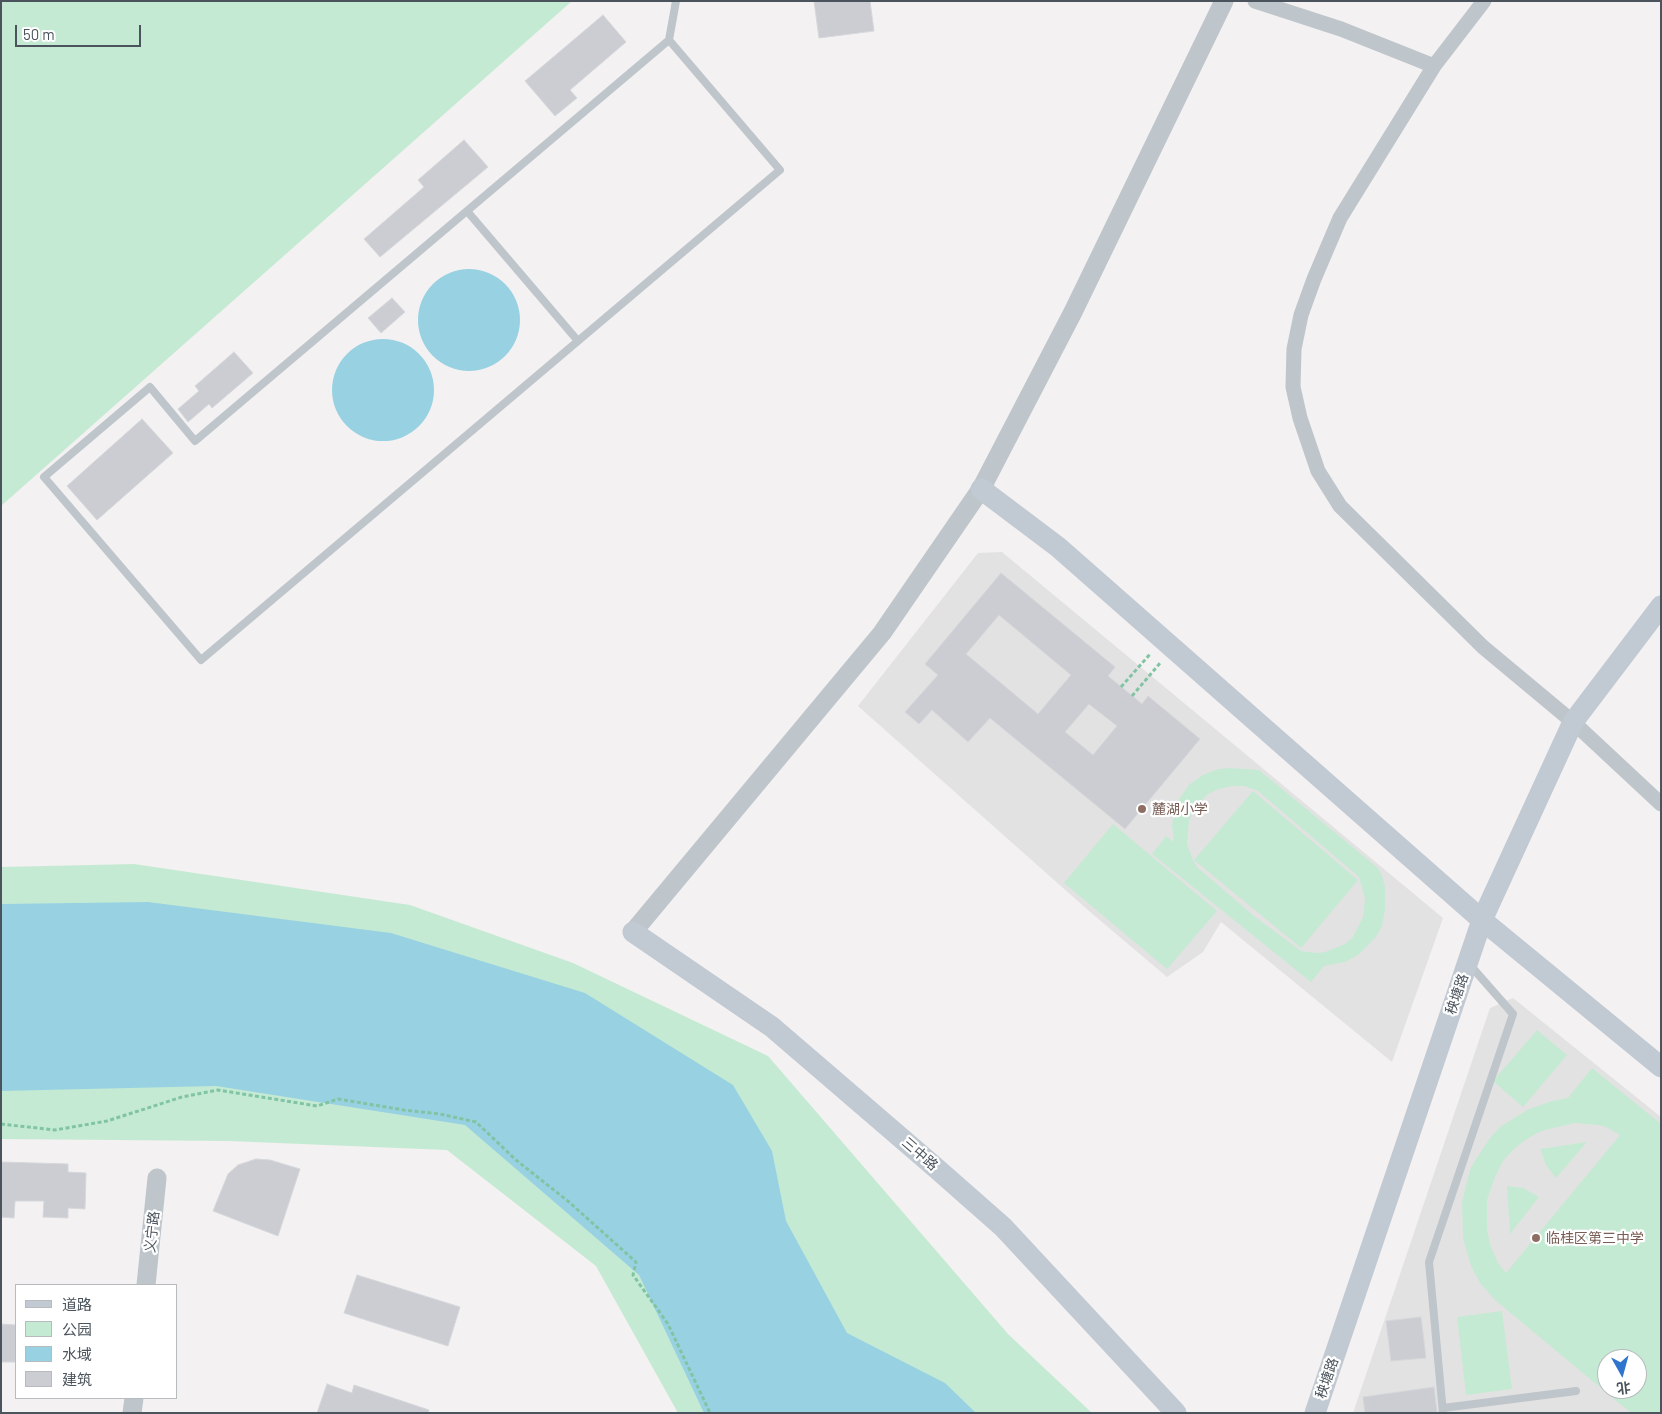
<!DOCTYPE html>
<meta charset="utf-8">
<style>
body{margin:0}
#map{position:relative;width:1662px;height:1414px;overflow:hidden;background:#f3f1f1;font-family:Barlow,"Noto Sans SC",sans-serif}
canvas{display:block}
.frame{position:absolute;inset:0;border:2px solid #4b545c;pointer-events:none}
.legend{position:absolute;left:15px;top:1284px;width:162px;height:115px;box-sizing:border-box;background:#fff;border:1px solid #b7bbbe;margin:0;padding:6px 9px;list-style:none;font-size:15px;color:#4b545c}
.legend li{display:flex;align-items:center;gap:10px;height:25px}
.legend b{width:25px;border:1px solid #b7bbbe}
.north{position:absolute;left:1597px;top:1349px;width:50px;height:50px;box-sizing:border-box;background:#fff;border:1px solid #b7bbbe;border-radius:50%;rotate:173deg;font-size:14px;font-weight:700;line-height:20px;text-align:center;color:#4b545c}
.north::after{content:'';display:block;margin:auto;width:18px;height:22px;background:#3075cd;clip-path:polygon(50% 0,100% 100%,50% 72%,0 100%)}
.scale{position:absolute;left:15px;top:25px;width:126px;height:22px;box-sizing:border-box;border:2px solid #4b545c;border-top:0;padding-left:6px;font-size:15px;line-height:18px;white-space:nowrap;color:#4b545c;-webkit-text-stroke:4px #fff;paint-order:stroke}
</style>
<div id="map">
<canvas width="1662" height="1414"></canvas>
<div class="frame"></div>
<ul class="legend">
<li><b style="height:6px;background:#c1c9d2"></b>道路</li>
<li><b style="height:14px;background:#c5ead3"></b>公园</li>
<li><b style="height:14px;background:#98d2e2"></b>水域</li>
<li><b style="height:14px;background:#cbcdd2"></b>建筑</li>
</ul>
<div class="north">北</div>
<div class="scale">50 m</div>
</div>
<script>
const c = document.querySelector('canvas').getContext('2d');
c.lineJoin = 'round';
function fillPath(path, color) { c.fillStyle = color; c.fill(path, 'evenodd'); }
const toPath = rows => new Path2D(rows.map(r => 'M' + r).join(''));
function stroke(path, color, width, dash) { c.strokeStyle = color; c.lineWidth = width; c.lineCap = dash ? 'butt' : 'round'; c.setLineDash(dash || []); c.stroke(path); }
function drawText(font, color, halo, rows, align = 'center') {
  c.font = font + ' Barlow,"Noto Sans SC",sans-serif'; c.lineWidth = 4.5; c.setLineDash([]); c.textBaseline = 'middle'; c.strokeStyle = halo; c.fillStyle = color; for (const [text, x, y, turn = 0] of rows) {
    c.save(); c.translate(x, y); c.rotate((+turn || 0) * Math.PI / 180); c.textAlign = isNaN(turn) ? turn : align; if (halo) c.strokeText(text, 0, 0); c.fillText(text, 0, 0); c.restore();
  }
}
fillPath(toPath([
 [1002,552,1443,918,1392,1062,1221,922,1203,952,1167,977,1089,911,858,706,978,553],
 [1513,998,1661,1117,1661,1413,1353,1413,1490,1008],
 [1607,1359,1637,1359,1637,1389,1607,1389]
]), '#e3e2e2');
fillPath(toPath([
 [1,1,572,1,1,506],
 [1230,768,1259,770,1378,868,1382,876,1385,887,1385,910,1382,926,1376,937,1358,955,1345,962,1324,966,1311,982,1152,854,1166,836,1174,842,1172,826,1175,804,1190,784,1203,775,1218,769],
 [1233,786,1244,786,1258,791,1359,877,1365,898,1363,917,1353,937,1345,944,1325,952,1317,953,1301,951,1254,916,1197,867,1193,860,1187,844,1189,821,1192,813,1198,804,1208,794,1219,789],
 [1253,791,1358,880,1301,948,1194,860],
 [1113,824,1217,911,1167,969,1064,883],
 [134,864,410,905,573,963,768,1056,1008,1334,1092,1413,678,1413,596,1266,447,1150,229,1141,1,1139,1,867],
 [1537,1030,1567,1055,1523,1107,1493,1081],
 [1592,1068,1661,1124,1661,1413,1631,1413,1495,1300,1480,1283,1471,1266,1463,1238,1462,1203,1466,1185,1471,1167,1490,1138,1500,1127,1527,1110,1552,1101,1568,1098],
 [1575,1123,1598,1125,1606,1127,1620,1135,1506,1273,1498,1263,1491,1247,1487,1230,1487,1200,1495,1177,1503,1161,1513,1150,1525,1140,1541,1131],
 [1607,1359,1637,1359,1637,1389,1607,1389],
 [1587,1142,1556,1178,1546,1165,1540,1149],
 [1507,1186,1523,1188,1539,1197,1510,1234],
 [1502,1311,1512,1389,1466,1395,1457,1317]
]), '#c5ead3');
fillPath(toPath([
 '418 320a51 51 0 1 1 102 0a51 51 0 1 1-102 0Z',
 '332 390a51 51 0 1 1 102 0a51 51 0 1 1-102 0Z',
 [148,902,391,933,585,993,733,1085,772,1151,786,1221,847,1333,945,1383,976,1413,704,1413,639,1275,465,1125,216,1086,1,1091,1,904]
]), '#98d2e2');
const building = toPath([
 [814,1,870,1,874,31,819,38,814,1],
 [603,15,626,42,570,90,577,98,555,116,525,81,603,15],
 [464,140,488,167,380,257,364,239,424,187,418,180,464,140],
 [392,298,405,312,381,333,368,318,392,298],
 [234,352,253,373,212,408,209,404,188,422,178,409,199,391,195,386,234,352],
 [142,419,173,453,97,520,67,486,142,419],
 [1001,573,1115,667,1108,676,1142,704,1148,696,1200,739,1125,829,990,718,968,742,932,710,919,724,905,712,938,675,925,664,1001,573],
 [999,615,1071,675,1038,714,966,654,999,615],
 [1089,704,1117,726,1093,755,1065,732,1089,704],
 [256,1159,270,1160,300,1169,278,1236,213,1211,228,1174,238,1165,256,1159],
 [1,1162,68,1164,68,1172,86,1173,85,1209,68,1208,68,1218,43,1217,44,1201,15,1201,14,1218,1,1217,1,1162],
 [357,1275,460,1307,448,1346,344,1313,357,1275],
 [1421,1317,1426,1358,1391,1361,1386,1321,1421,1317],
 [1,1324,16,1325,16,1362,1,1362,1,1324],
 [327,1384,352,1393,354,1385,429,1410,428,1413,317,1413,327,1384],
 [1434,1387,1437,1413,1365,1413,1363,1397,1434,1387]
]);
fillPath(building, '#cbcdd2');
stroke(building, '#d5d7db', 1);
stroke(toPath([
 [1121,687,1151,653],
 [1132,696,1161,662],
 [1,1124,55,1130,107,1121,182,1097,218,1090,317,1106,338,1099,404,1110,440,1114,476,1122,516,1160,569,1202,636,1262,633,1275,668,1324,710,1413]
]), '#81c4a3', 3, [4, 2.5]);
stroke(toPath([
 [669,40,780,170,201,660,44,477,150,387,195,441,669,40,676,1],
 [467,211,578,341],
 [1443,1408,1576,1391],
 [1443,1413,1429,1262,1513,1014,1470,965]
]), '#bec5cb', 8);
stroke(toPath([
 [1255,1,1341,29,1434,66],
 [1484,1,1434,66,1340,218,1314,279,1301,315,1294,349,1293,387,1300,418,1318,471,1340,506,1483,647,1573,722,1661,804]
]), '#bec5cb', 15);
stroke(toPath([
 [633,932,882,633,981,489,1073,312,1224,1],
 [146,1285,157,1178],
 [132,1413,134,1398]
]), '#bec5cb', 19);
stroke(toPath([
 [981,489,1058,547,1482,920,1661,1067],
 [633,932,772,1027,936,1168,1003,1227,1176,1413],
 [1315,1413,1482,920,1573,722,1661,606]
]), '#c1c9d2', 21);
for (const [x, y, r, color] of [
 [1142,809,5,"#8d6e63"],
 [1536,1238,5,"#8d6e63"]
]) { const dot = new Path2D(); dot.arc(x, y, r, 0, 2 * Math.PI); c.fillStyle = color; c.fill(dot); stroke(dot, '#fff', 2); }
drawText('14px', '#785e54', '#fff', [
 ["麓湖小学",1152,809],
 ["临桂区第三中学",1546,1238]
], 'left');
drawText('14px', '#4b545c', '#fff', [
 ["秧塘路",1457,994,-71],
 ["三中路",920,1154,41],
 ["义宁路",152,1232,-84],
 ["秧塘路",1327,1378,-71]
]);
</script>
